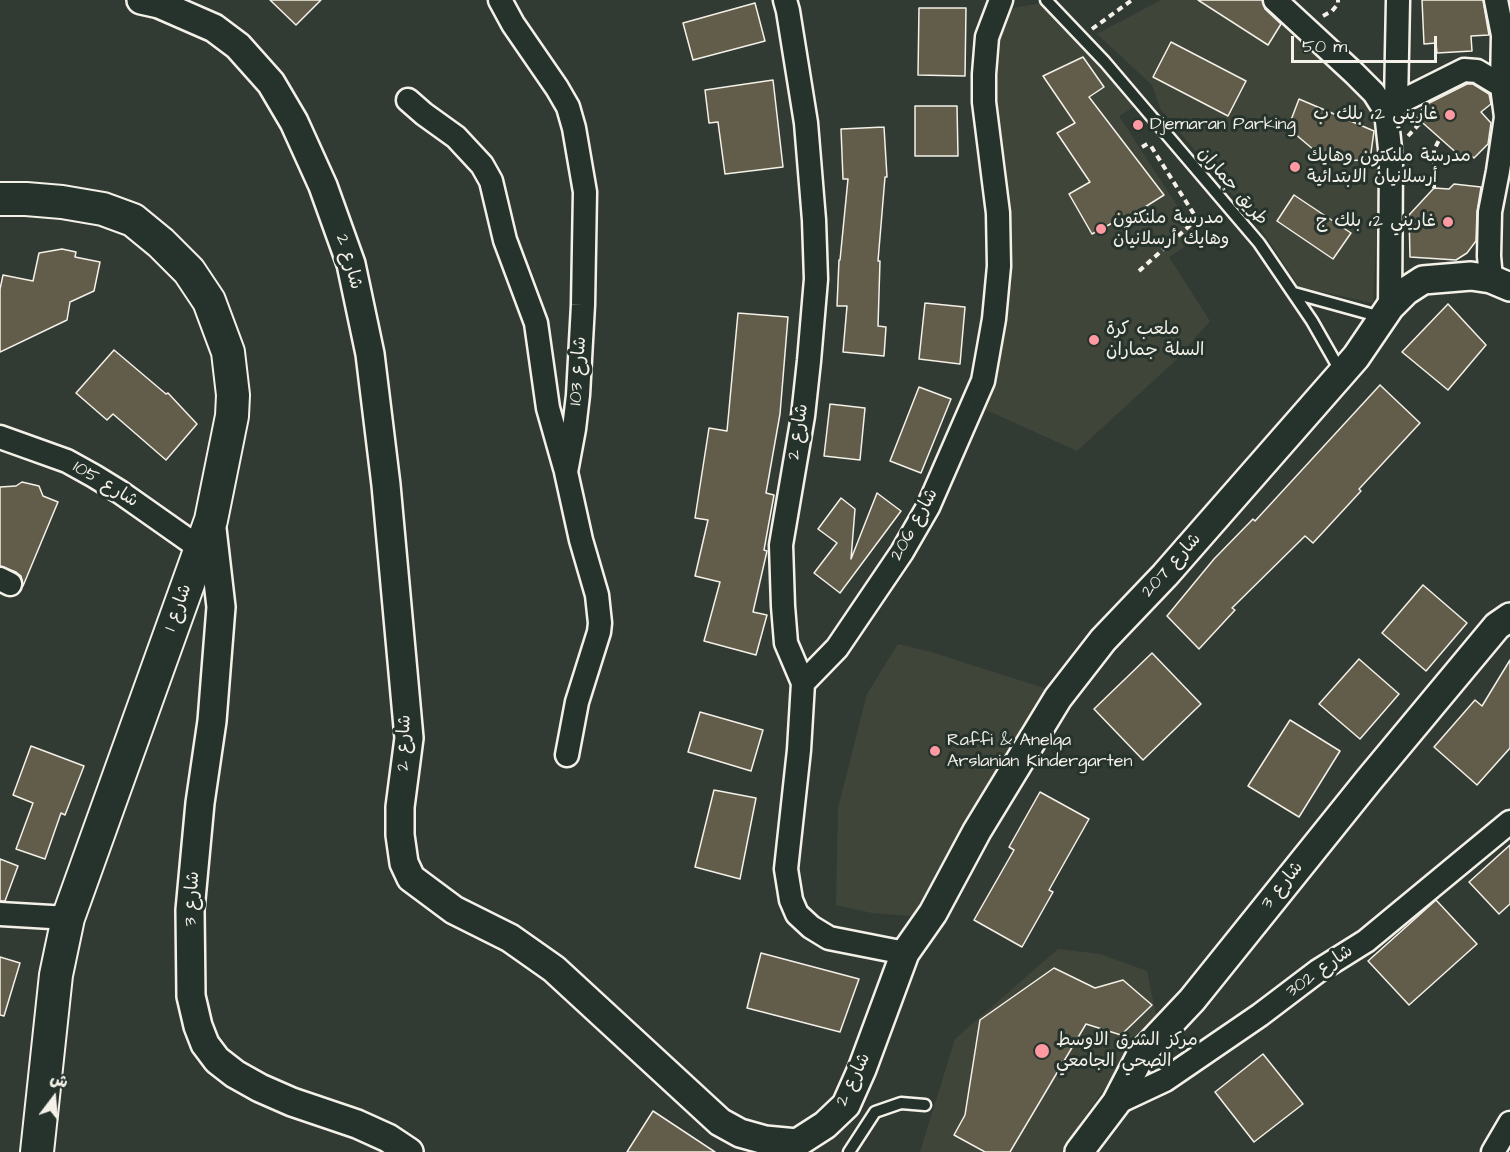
<!DOCTYPE html>
<meta charset="utf-8">
<style>
body{margin:0}
#map{position:relative;width:1510px;height:1152px;overflow:hidden;background:#323b33;font-family:"Architects Daughter","Playpen Sans Arabic",sans-serif}
canvas{display:block}
.north{position:absolute;left:24px;top:1068px;width:60px;height:60px;-webkit-text-stroke:4px #26332d;paint-order:stroke;rotate:16deg;font-size:16px;font-weight:700;line-height:24px;text-align:center;color:#f4f1e8}
.north::after{content:'';display:block;margin:auto;width:21px;height:27px;background:#f4f1e8;clip-path:polygon(50% 0,100% 100%,50% 72%,0 100%)}
.scale{position:absolute;left:1291px;top:36px;width:146px;height:27px;box-sizing:border-box;border:3px solid #f4f1e8;border-top:0;padding-left:8px;font-size:18px;line-height:21px;white-space:nowrap;color:#f4f1e8;-webkit-text-stroke:4px #26332d;paint-order:stroke}
</style>
<div id="map">
<canvas width="1510" height="1152"></canvas>
<div class="north">ش</div>
<div class="scale">50 m</div>
</div>
<script>
const c = document.querySelector('canvas').getContext('2d');
c.lineJoin = 'round';
function fillPath(path, color) { c.fillStyle = color; c.fill(path, 'evenodd'); }
const toPath = rows => new Path2D(rows.map(r => 'M' + r).join(''));
function stroke(path, color, width, dash) { c.strokeStyle = color; c.lineWidth = width; c.lineCap = dash ? 'butt' : 'round'; c.setLineDash(dash || []); c.stroke(path); }
function drawText(font, color, halo, rows, align = 'center') {
  c.font = font + ' "Architects Daughter","Playpen Sans Arabic",sans-serif'; c.lineWidth = 6; c.setLineDash([]); c.textBaseline = 'middle'; c.strokeStyle = halo; c.fillStyle = color; for (const [text, x, y, turn = 0] of rows) {
    c.save(); c.translate(x, y); c.rotate((+turn || 0) * Math.PI / 180); c.textAlign = isNaN(turn) ? turn : align; if (halo) c.strokeText(text, 0, 0); c.fillText(text, 0, 0); c.restore();
  }
}
fillPath(toPath([
 [1161,0,1254,0,1364,97,1381,143,1373,303,1299,287,1259,226,1161,110,1152,85,1097,34],
 [1048,2,1138,104,1119,116,1198,238,1169,257,1210,321,1176,360,1077,451,971,403,991,355,1012,283,1006,163,995,145,989,48,1013,8],
 [898,644,931,652,1050,690,927,917,872,913,836,905,838,808,867,694],
 [1058,949,1100,954,1147,971,1158,1025,1123,1063,1084,1117,1065,1152,920,1152,955,1039]
]), '#40453a');
const building = toPath([
 [270,0,321,0,296,25,270,0],
 [1198,0,1262,0,1265,9,1281,24,1268,45,1198,0],
 [1422,0,1483,0,1489,35,1471,36,1472,51,1437,53,1436,43,1424,44,1422,0],
 [755,3,765,41,693,60,683,23,755,3],
 [919,8,966,8,965,76,918,75,919,8],
 [1171,42,1246,81,1228,116,1153,77,1171,42],
 [1083,57,1104,87,1089,97,1164,195,1118,224,1116,221,1092,234,1069,194,1090,182,1057,133,1075,123,1043,76,1083,57],
 [773,80,783,167,725,174,718,122,709,123,705,90,773,80],
 [1467,84,1473,84,1489,94,1491,104,1481,112,1491,123,1488,144,1474,158,1466,151,1460,156,1415,116,1429,103,1467,84],
 [1299,99,1374,131,1370,160,1327,161,1288,128,1299,99],
 [915,106,957,106,958,156,915,156,915,106],
 [884,127,887,177,885,177,878,261,880,261,878,326,886,327,884,356,843,352,847,306,837,306,839,260,840,260,848,179,843,179,841,129,884,127],
 [1454,184,1481,187,1477,212,1476,241,1467,253,1456,260,1410,257,1409,215,1434,188,1449,189,1454,184],
 [1294,195,1351,233,1333,259,1277,221,1294,195],
 [62,249,76,252,75,257,100,262,94,291,70,302,67,320,0,352,0,289,3,275,33,281,39,253,62,249],
 [925,303,965,307,960,364,919,359,925,303],
 [1448,304,1486,345,1448,390,1402,352,1448,304],
 [738,313,788,317,780,414,766,493,774,495,764,550,767,551,753,612,767,615,756,655,704,641,720,582,695,576,708,520,695,518,709,428,727,431,738,313],
 [114,350,166,394,168,393,197,424,166,460,113,414,107,420,76,393,114,350],
 [1380,385,1420,423,1359,489,1361,491,1313,543,1305,536,1232,608,1235,610,1199,649,1167,616,1214,559,1253,519,1255,521,1380,385],
 [919,387,951,399,921,473,890,461,919,387],
 [830,404,865,408,860,460,824,456,830,404],
 [22,482,39,486,43,496,58,502,23,586,21,576,16,572,0,566,0,487,16,486,22,482],
 [877,493,901,511,840,593,814,573,837,543,818,529,841,498,855,509,851,559,877,493],
 [1423,585,1467,623,1426,671,1382,633,1423,585],
 [1152,653,1201,704,1143,760,1094,709,1152,653],
 [1359,659,1399,694,1360,739,1319,704,1359,659],
 [1510,660,1510,748,1477,785,1434,747,1475,700,1482,706,1510,660],
 [700,712,763,730,751,771,688,752,700,712],
 [1290,720,1340,751,1299,817,1248,786,1290,720],
 [31,746,84,766,65,815,61,813,45,859,16,849,33,803,13,795,31,746],
 [714,790,756,798,740,879,695,867,714,790],
 [1040,792,1089,819,1049,890,1053,892,1022,947,974,920,1014,850,1009,847,1040,792],
 [1510,845,1510,904,1499,914,1469,882,1510,845],
 [0,859,18,866,5,901,0,901,0,859],
 [1436,900,1477,944,1409,1005,1368,961,1436,900],
 [761,953,859,979,840,1032,747,1008,761,953],
 [0,957,20,963,4,1016,0,1015,0,957],
 [1054,968,1095,988,1123,980,1152,1005,1121,1035,1086,1024,1010,1152,985,1152,954,1135,965,1115,980,1020,1054,968],
 [1263,1054,1303,1104,1254,1142,1215,1092,1263,1054],
 [653,1111,715,1152,627,1152,653,1111]
]);
fillPath(building, '#625c4a');
stroke(building, '#f4f1e8', 1.5);
const service = toPath([
 [1046,0,1105,62,1259,243,1312,321,1341,372],
 [1294,293,1381,317],
 [849,1152,875,1112,901,1103,925,1105]
]);
const minor = toPath([
 [500,0,513,24,557,88,568,107,574,128,585,192,583,305,578,395,574,429,566,472,581,540,597,595,600,623,599,632,577,702,567,755],
 [785,0,788,11,806,123,814,220,816,279,809,361,803,416,781,545,783,606,786,643,803,683],
 [1275,0,1354,73,1374,93,1386,112,1391,158,1390,307],
 [408,100,424,114,456,137,482,165,491,181,505,240,536,323,548,408,565,468],
 [1396,104,1464,70,1477,71,1502,86],
 [1389,119,1396,104,1398,0],
 [1491,279,1489,256,1490,212,1498,171,1506,117,1502,86,1503,35,1496,0],
 [0,437,67,461,94,476,120,492,201,549],
 [0,579,10,584],
 [0,914,68,918],
 [905,953,829,938,811,927,797,914,791,900,786,869,799,750,803,683,837,648,902,552,928,507,983,381,994,319,999,266,998,213,984,102,984,74,987,37,1001,0],
 [1116,1103,1165,1080,1260,1015,1318,971,1366,941,1510,822],
 [1493,1152,1510,1123]
]);
const tertiary = toPath([
 [141,0,159,4,214,28,238,46,271,83,294,122,323,186,351,264,370,354,386,485,409,738,400,807,400,835,404,863,411,878,454,910,510,938,554,969,720,1122,740,1133,765,1140,797,1143,825,1125,846,1105,862,1069,905,953,933,913,977,831,1058,698,1103,640,1165,575,1356,357,1390,307,1406,291,1423,280,1471,276,1491,279,1510,287],
 [211,520,221,607,212,721,200,803,190,910,191,996,198,1026,205,1044,217,1060,235,1074,260,1088,292,1102,357,1124,388,1138,409,1152],
 [1079,1152,1116,1103,1142,1053,1192,1000,1368,781,1497,626,1510,617]
]);
const secondary = toPath([
 [0,199,26,199,62,202,103,209,133,220,161,243,189,271,209,301,228,352,233,395,232,416,211,520,68,918,56,975,37,1152]
]);
stroke(service, '#f4f1e8', 15);
stroke(minor, '#f4f1e8', 27);
stroke(tertiary, '#f4f1e8', 32);
stroke(secondary, '#f4f1e8', 36);
stroke(toPath([
 [1323,16,1332,11,1338,4,1338,0],
 [1092,29,1132,0],
 [1408,136,1421,122],
 [1142,147,1151,142],
 [1434,188,1434,150,1440,138],
 [1139,271,1197,219,1149,143]
]), '#f4f1e8', 4, [6, 4.5]);
stroke(service, '#26332d', 10);
stroke(minor, '#26332d', 22);
stroke(tertiary, '#26332d', 27);
stroke(secondary, '#26332d', 32);
for (const [x, y, r, color] of [
 [1450,115,6,"#ff9aa2"],
 [1138,125,6,"#ff9aa2"],
 [1295,167,6,"#ff9aa2"],
 [1448,222,6,"#ff9aa2"],
 [1101,229,6,"#ff9aa2"],
 [1094,340,6,"#ff9aa2"],
 [935,751,6,"#ff9aa2"],
 [1042,1051,8,"#ff9aa2"]
]) { const dot = new Path2D(); dot.arc(x, y, r, 0, 2 * Math.PI); c.fillStyle = color; c.fill(dot); stroke(dot, '#26332d', 2); }
drawText('18px', '#f4f1e8', '#26332d', [
 ["غاريني 2، بلك ب",1438,115,"right"],
 ["Djemaran Parking",1150,125],
 ["مدرسة ملنكتون وهايك",1307,157],
 ["أرسلانيان الابتدائية",1307,178],
 ["مدرسة ملنكتون",1113,219],
 ["وهايك أرسلانيان",1113,240],
 ["غاريني 2، بلك ج",1436,222,"right"],
 ["ملعب كرة",1106,330],
 ["السلة جماران",1106,351],
 ["Raffi & Anelga",947,741],
 ["Arslanian Kindergarten",947,762],
 ["مركز الشرق الاوسط",1056,1041],
 ["الصحي الجامعي",1056,1062]
], 'left');
drawText('18px', '#f4f1e8', '#26332d', [
 ["طريق جماران",1232,187,49],
 ["شارع 2",348,262,74],
 ["شارع 103",579,371,-86],
 ["شارع 2",799,432,-81],
 ["شارع 105",105,485,31],
 ["شارع 206",915,525,-61],
 ["شارع 207",1172,566,-48],
 ["شارع 1",179,608,-70],
 ["شارع 2",405,743,-88],
 ["شارع 3",1283,886,-51],
 ["شارع 3",193,899,-87],
 ["شارع 302",1320,972,-35],
 ["شارع 2",854,1080,-64]
]);
</script>
